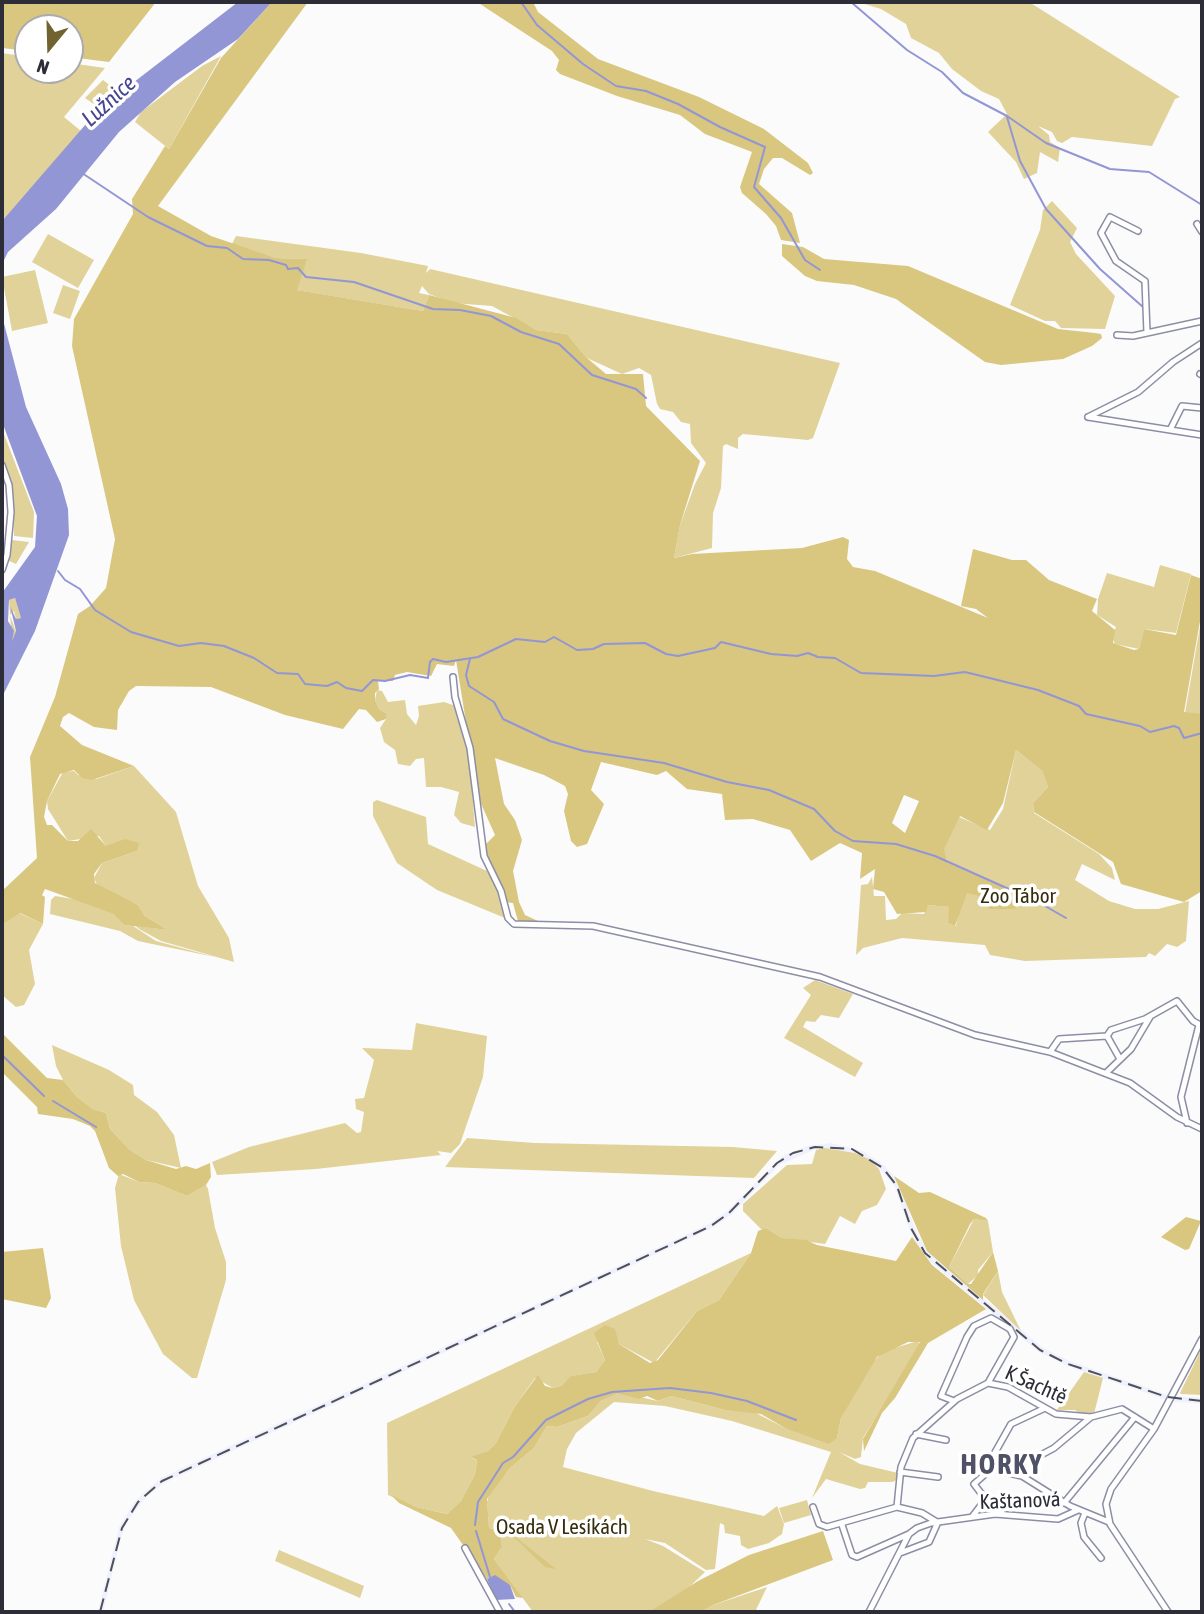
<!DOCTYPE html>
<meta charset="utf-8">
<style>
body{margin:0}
#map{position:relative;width:1204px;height:1614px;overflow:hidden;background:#fbfbfb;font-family:"Asap Condensed",sans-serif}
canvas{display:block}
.frame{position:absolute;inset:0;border:4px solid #2c2d37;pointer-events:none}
.north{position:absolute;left:14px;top:14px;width:70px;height:70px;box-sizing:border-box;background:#fff;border:2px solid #ababaf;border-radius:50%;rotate:199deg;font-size:19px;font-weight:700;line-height:28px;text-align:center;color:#2c2d37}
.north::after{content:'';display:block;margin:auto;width:24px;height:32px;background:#706330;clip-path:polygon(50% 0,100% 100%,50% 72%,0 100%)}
</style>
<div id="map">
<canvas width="1204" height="1614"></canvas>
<div class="frame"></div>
<div class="north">N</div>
</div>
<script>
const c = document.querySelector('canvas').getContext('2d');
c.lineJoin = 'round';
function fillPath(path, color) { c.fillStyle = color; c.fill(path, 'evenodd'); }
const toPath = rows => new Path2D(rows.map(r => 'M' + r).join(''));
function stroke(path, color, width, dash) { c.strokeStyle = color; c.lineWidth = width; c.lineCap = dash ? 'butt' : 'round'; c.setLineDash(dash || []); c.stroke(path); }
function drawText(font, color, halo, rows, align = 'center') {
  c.font = font + ' "Asap Condensed",sans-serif'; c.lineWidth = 7; c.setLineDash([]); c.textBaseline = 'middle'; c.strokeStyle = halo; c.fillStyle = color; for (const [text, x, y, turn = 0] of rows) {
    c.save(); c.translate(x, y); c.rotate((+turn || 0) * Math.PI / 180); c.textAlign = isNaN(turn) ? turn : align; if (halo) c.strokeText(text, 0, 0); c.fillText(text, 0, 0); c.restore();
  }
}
fillPath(toPath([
 [831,1143,863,1151,885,1166,900,1184,914,1227,927,1251,1042,1347,1069,1361,1171,1396,1202,1398,1202,1404,1170,1401,1067,1366,1039,1352,922,1255,909,1228,895,1187,881,1170,851,1152,816,1149,779,1165,731,1215,712,1228,164,1483,145,1498,127,1522,121,1538,103,1612,98,1612,119,1527,136,1500,161,1478,709,1224,727,1211,784,1155,807,1146]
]), '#eff1fe');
fillPath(toPath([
 [858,2,1029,2,1180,97,1175,99,1152,146,1072,137,1062,143,1057,141,1052,132,1038,126,1049,135,1050,142,1060,148,1058,162,1040,152,1037,173,1024,179,1016,162,988,132,1007,114,999,99,981,91,952,69,939,53,911,38,906,24,881,9],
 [2,53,28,57,28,70,70,70,70,63,105,68,64,117,81,131,2,221],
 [221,56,169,149,135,122,141,112,202,66],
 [103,80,117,91,98,107,85,98],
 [1052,201,1077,228,1070,242,1076,254,1115,296,1105,329,1061,328,1055,321,1045,321,1010,305,1040,230,1043,210],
 [48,234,94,260,78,288,32,262],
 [236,236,361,253,428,266,426,273,430,269,840,363,813,438,808,440,743,434,738,438,738,449,726,444,723,446,721,488,713,513,712,548,674,558,680,525,695,484,706,463,691,443,690,424,681,422,673,412,660,409,657,404,651,375,639,368,622,374,587,358,567,334,536,330,492,306,453,303,429,294,422,286,419,293,429,295,423,311,296,290,306,259,276,258,232,244],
 [35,270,48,323,12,331,2,277],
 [63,285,80,291,70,319,53,313],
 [2,429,34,512,33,538,14,536,12,491,2,459],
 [12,540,29,542,16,564,7,560],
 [1160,565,1191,574,1176,633,1144,629,1139,649,1115,644,1112,636,1116,627,1097,615,1098,599,1107,573,1154,587],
 [15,598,21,618,16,619,14,611,10,615,16,632,12,641,9,600],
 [1202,615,1202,714,1191,714,1185,713],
 [377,690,382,691,388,702,405,700,407,714,416,725,419,716,418,706,444,702,456,706,468,741,475,827,461,823,454,815,459,792,441,787,426,787,424,758,416,759,410,766,398,764,395,750,384,742,380,728,386,719,386,713,379,709,375,700],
 [1016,750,1042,771,1048,787,1033,803,1034,813,1099,854,1112,868,1115,880,1082,864,1075,880,1109,901,1135,909,1158,909,1189,901,1186,941,1177,947,1167,944,1155,956,1149,953,1146,957,1025,961,990,955,985,945,902,938,863,948,856,955,861,885,868,884,872,877,874,896,885,896,886,920,896,919,902,913,924,914,928,905,950,907,948,923,956,926,958,916,939,857,959,817,990,830,1003,809],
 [134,766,176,812,198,886,229,938,234,962,161,941,139,929,136,926,168,930,145,916,138,905,98,887,94,878,102,863,137,851,106,846,99,836,68,841,48,809,47,801,63,772,74,771,78,775,97,779],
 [377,800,426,817,428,844,487,871,498,889,505,918,437,890,397,863,373,816,373,802],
 [55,896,86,901,115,914,124,925,133,926,156,941,215,957,138,941,120,931,50,914,51,900],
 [19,913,43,924,29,950,35,984,24,1005,16,1007,2,995,2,925],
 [815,980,853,994,839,1018,821,1015,815,1022,806,1021,803,1027,863,1063,855,1077,784,1038,811,995,803,988],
 [416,1023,487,1036,483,1077,460,1144,451,1153,437,1151,441,1155,316,1169,217,1175,212,1162,249,1147,345,1123,357,1133,361,1132,364,1112,356,1109,355,1099,364,1098,374,1060,362,1048,412,1050],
 [52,1045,109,1070,133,1085,134,1095,157,1112,174,1135,181,1168,146,1160,130,1150,110,1129,106,1113,93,1109,77,1097,63,1080,56,1066],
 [467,1138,535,1143,733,1147,777,1151,754,1178,445,1167],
 [825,1148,855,1153,869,1159,879,1169,886,1189,877,1205,862,1211,855,1224,840,1216,825,1244,782,1238,766,1228,762,1230,743,1211,743,1204,787,1165,812,1164,816,1150],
 [119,1174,139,1182,155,1183,187,1196,206,1185,208,1189,215,1228,226,1262,226,1280,197,1378,192,1378,163,1354,134,1300,121,1246,115,1188],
 [974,1219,988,1221,993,1252,978,1270,978,1275,968,1284,949,1267],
 [751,1253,719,1300,697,1311,654,1363,619,1344,617,1338,597,1342,605,1360,596,1372,572,1376,561,1386,553,1388,535,1378,515,1406,496,1443,488,1451,472,1458,477,1460,475,1474,461,1501,447,1514,416,1507,388,1495,387,1423],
 [998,1271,1002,1292,1021,1331,983,1295],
 [918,1341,920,1346,863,1438,861,1457,855,1459,839,1452,860,1464,898,1473,897,1480,892,1482,868,1482,865,1488,860,1489,826,1479,812,1498,831,1452,732,1421,665,1406,614,1402,576,1433,567,1449,563,1467,653,1491,764,1516,777,1506,784,1524,782,1534,769,1543,748,1549,741,1545,740,1536,725,1533,724,1525,720,1523,715,1569,706,1570,665,1543,645,1539,663,1546,705,1572,685,1591,661,1607,649,1612,533,1612,494,1559,502,1545,499,1535,504,1533,516,1538,551,1569,509,1532,489,1528,487,1502,490,1492,509,1469,534,1448,547,1426,557,1427,588,1416,601,1401,617,1392,658,1401,671,1396,725,1410,752,1411,785,1428,837,1438,841,1418,868,1367,884,1351],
 [1202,1348,1202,1395,1181,1394,1180,1393],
 [1084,1372,1103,1378,1094,1414,1082,1415,1075,1410,1057,1410],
 [807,1500,811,1515,784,1523,779,1508],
 [279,1550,364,1586,360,1598,275,1561],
 [767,1587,755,1612,701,1612,713,1605]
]), '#e1d299');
fillPath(toPath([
 [2,2,156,2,109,62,70,57,70,28,28,28,28,51,2,48],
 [272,2,308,2,158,206,211,236,276,258,307,259,297,290,423,311,429,295,516,318,536,330,567,334,587,358,606,374,643,374,646,406,700,461,680,525,674,558,692,554,802,548,843,537,849,540,847,559,853,567,875,571,988,618,976,609,961,606,973,549,1012,560,1026,560,1049,580,1097,599,1092,611,1115,630,1113,643,1134,650,1139,649,1144,629,1176,635,1191,575,1202,579,1202,610,1184,712,1202,714,1202,891,1184,902,1121,884,1113,862,1034,812,1033,803,1048,787,1042,771,1016,750,1003,803,987,830,960,816,944,849,947,863,1000,886,1021,891,1015,909,988,909,988,898,967,893,955,926,948,923,949,907,928,905,926,912,897,914,884,892,873,889,875,869,860,879,862,853,840,843,811,861,790,830,753,819,725,820,722,794,687,789,666,771,657,775,601,762,591,790,604,804,587,844,577,847,571,841,564,811,568,794,565,786,544,775,495,758,504,804,515,820,522,840,513,871,519,902,525,915,540,922,519,925,513,903,505,902,483,847,495,835,478,797,456,660,454,666,437,664,431,676,407,672,395,675,393,681,378,681,379,689,375,693,375,700,379,709,386,713,386,719,377,722,366,710,359,709,343,729,285,715,211,687,136,686,129,691,118,710,117,730,94,727,69,713,63,717,60,726,82,745,134,766,92,780,82,778,74,770,60,774,47,801,44,817,47,825,52,825,68,841,78,841,91,829,106,846,125,839,139,843,137,851,102,863,94,874,95,883,138,905,145,916,168,930,124,925,114,914,45,889,42,895,45,897,43,924,20,913,2,925,2,891,37,858,30,757,55,697,78,614,90,606,106,588,115,539,72,346,74,319,133,214,132,199,165,146,169,149,221,58],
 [904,795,919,801,905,833,892,823],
 [477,2,533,2,538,12,598,59,699,97,764,129,808,163,813,173,810,175,782,158,773,158,764,169,759,184,792,213,800,243,781,240,776,226,766,214,742,193,740,187,752,152,705,134,680,115,617,96,560,74,556,70,559,60,552,51],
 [782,244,803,247,824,259,908,266,1058,329,1095,333,1101,334,1102,338,1092,346,1063,359,1001,365,985,362,896,299,854,285,817,281,805,276,782,256],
 [2,1033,47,1078,63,1080,77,1097,93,1109,106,1113,110,1129,130,1150,146,1160,176,1169,186,1166,196,1169,210,1163,211,1177,206,1185,187,1196,155,1183,139,1182,123,1174,118,1176,109,1168,95,1131,90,1126,73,1119,38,1114,37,1107,2,1072],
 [894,1176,919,1193,930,1192,986,1218,988,1221,974,1219,970,1224,949,1267,968,1284,971,1284,993,1252,998,1271,983,1294,983,1300,927,1251],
 [1186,1217,1201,1221,1189,1249,1185,1250,1161,1237],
 [766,1228,782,1238,806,1240,817,1245,896,1261,912,1237,932,1265,986,1309,928,1343,895,1398,882,1413,864,1451,863,1439,920,1342,908,1342,877,1357,841,1418,837,1438,829,1444,785,1428,761,1414,725,1410,671,1396,658,1401,647,1396,639,1399,617,1393,601,1401,588,1416,557,1427,547,1426,534,1448,509,1469,487,1499,489,1528,509,1532,556,1569,545,1567,516,1539,500,1534,502,1546,494,1559,523,1598,516,1597,510,1585,490,1577,487,1579,451,1528,399,1503,391,1495,416,1507,447,1514,461,1501,475,1474,477,1460,471,1457,488,1451,496,1443,515,1406,538,1375,545,1386,553,1388,561,1386,571,1376,596,1372,605,1360,594,1333,605,1325,615,1329,619,1344,650,1363,658,1360,697,1311,719,1300,751,1253,758,1231],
 [43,1248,51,1298,46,1308,2,1299,2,1252],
 [823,1531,833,1560,713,1605,701,1612,649,1612,698,1581,749,1555]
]), '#d9c67f');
fillPath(toPath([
 [238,2,272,2,238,39,175,82,119,132,56,209,8,252,2,264,2,221,99,109],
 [2,316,26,407,61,484,68,509,69,535,35,631,2,697,2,593,35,547,37,516,4,427],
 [15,598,21,618,16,619,10,606,16,631,12,641,14,631,8,621,9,600],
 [495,1575,510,1585,515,1599,496,1600,487,1579]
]), '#9296d5');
stroke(toPath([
 [521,2,537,25,583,64,616,86,646,91,678,104,720,127,765,147,754,187,781,218,805,260,820,270],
 [851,2,907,50,942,72,963,93,1007,116,1046,143,1110,169,1149,172,1202,205],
 [1007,117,1020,161,1046,209,1100,269,1143,307],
 [82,173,148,217,207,246,227,248,243,259,269,260,286,265,288,269,298,268,306,277,354,282,433,309,460,310,491,316,521,332,559,344,592,375,636,389,646,398],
 [58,571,65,580,80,589,95,610,131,632,179,646,201,643,224,646,254,658,277,673,298,674,305,684,327,686,337,682,346,688,362,691,373,680,385,681,410,675,428,678,430,662,433,659,446,662,478,657,516,639,545,642,554,637,577,650,593,649,604,644,645,643,666,654,678,656,715,648,721,642,771,654,797,656,808,653,818,657,835,658,861,673,934,676,965,672,1038,690,1079,706,1086,714,1140,726,1150,732,1174,726,1179,728,1184,738,1202,733],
 [470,659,466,675,469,686,494,702,503,719,550,741,584,751,664,763,727,782,769,790,814,809,835,831,853,841,896,844,935,856,1020,894],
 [1031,898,1066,918],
 [2,1055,44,1096],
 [53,1101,96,1127],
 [475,1525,478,1502,503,1463,513,1457,546,1420,588,1399,612,1392,670,1388,711,1393,747,1401,796,1420],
 [476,1531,490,1577],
 [509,1604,515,1612]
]), '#9296d5', 2);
const minor = toPath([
 [1197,224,1202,232],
 [1138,231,1110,217,1101,233,1116,261,1145,281,1147,333],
 [1117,335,1133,336,1202,321],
 [1200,374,1202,375],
 [1088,417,1138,392,1173,362,1202,343],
 [1088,417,1202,435],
 [1170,430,1182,406,1202,408],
 [2,465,9,485,11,512,7,555,2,570],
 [453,677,455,697,470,748,484,856,501,891,508,918,514,924,593,926,820,977,975,1035,1050,1052,1130,1083,1177,1117,1202,1129],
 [1107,1036,1120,1059],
 [1050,1052,1059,1039,1107,1036,1111,1030,1145,1019,1177,1001,1193,1021,1202,1026],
 [1106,1073,1131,1049,1150,1017],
 [1187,1123,1181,1097,1199,1025],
 [954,1401,941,1396,967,1337,974,1326,991,1318,1010,1329,1014,1337,988,1383],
 [916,1434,946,1440],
 [1005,1470,1017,1460,1041,1455,1054,1448,1091,1417],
 [900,1472,938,1477],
 [984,1472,1011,1424,1043,1409],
 [1064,1503,1135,1417],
 [813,1507,819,1524,827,1527,897,1507,922,1513,935,1521],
 [897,1507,901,1467,913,1438,957,1399,988,1383,1008,1387,1056,1414,1091,1417,1122,1409,1154,1429],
 [1002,1513,990,1505,974,1484,991,1469,1022,1476,1070,1506,1109,1522],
 [1085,1513,1081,1523,1084,1537,1101,1558],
 [972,1517,985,1500],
 [842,1525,852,1555,857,1557,909,1534],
 [465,1548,500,1612],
 [900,1553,929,1542,938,1522],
 [869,1612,909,1534,917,1528,931,1523,995,1514,1058,1519,1078,1510],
 [1168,1612,1110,1524,1106,1504,1111,1489,1154,1429,1202,1339]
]);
stroke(minor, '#8c8ea6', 8);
stroke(minor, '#fff', 5);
stroke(toPath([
 [100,1612,122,1528,138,1502,162,1481,711,1226,729,1213,777,1163,793,1153,815,1147,852,1149,883,1168,897,1186,911,1228,925,1253,1040,1350,1068,1364,1167,1397,1202,1401]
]), '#4f5058', 2, [14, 7]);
drawText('21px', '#352d0d', '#fff', [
 ["Zoo Tábor",1018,896],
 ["Osada V Lesíkách",562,1527]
]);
drawText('21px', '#2c2d37', '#fff', [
 ["K Šachtě",1036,1385,24],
 ["Kaštanová",1020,1501,-2]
]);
drawText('italic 23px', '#464592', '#fff', [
 ["Lužnice",109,101,-42]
]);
c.letterSpacing = '2px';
drawText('bold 28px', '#4f5166', '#fff', [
 ["HORKY",1002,1465]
]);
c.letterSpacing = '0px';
</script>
